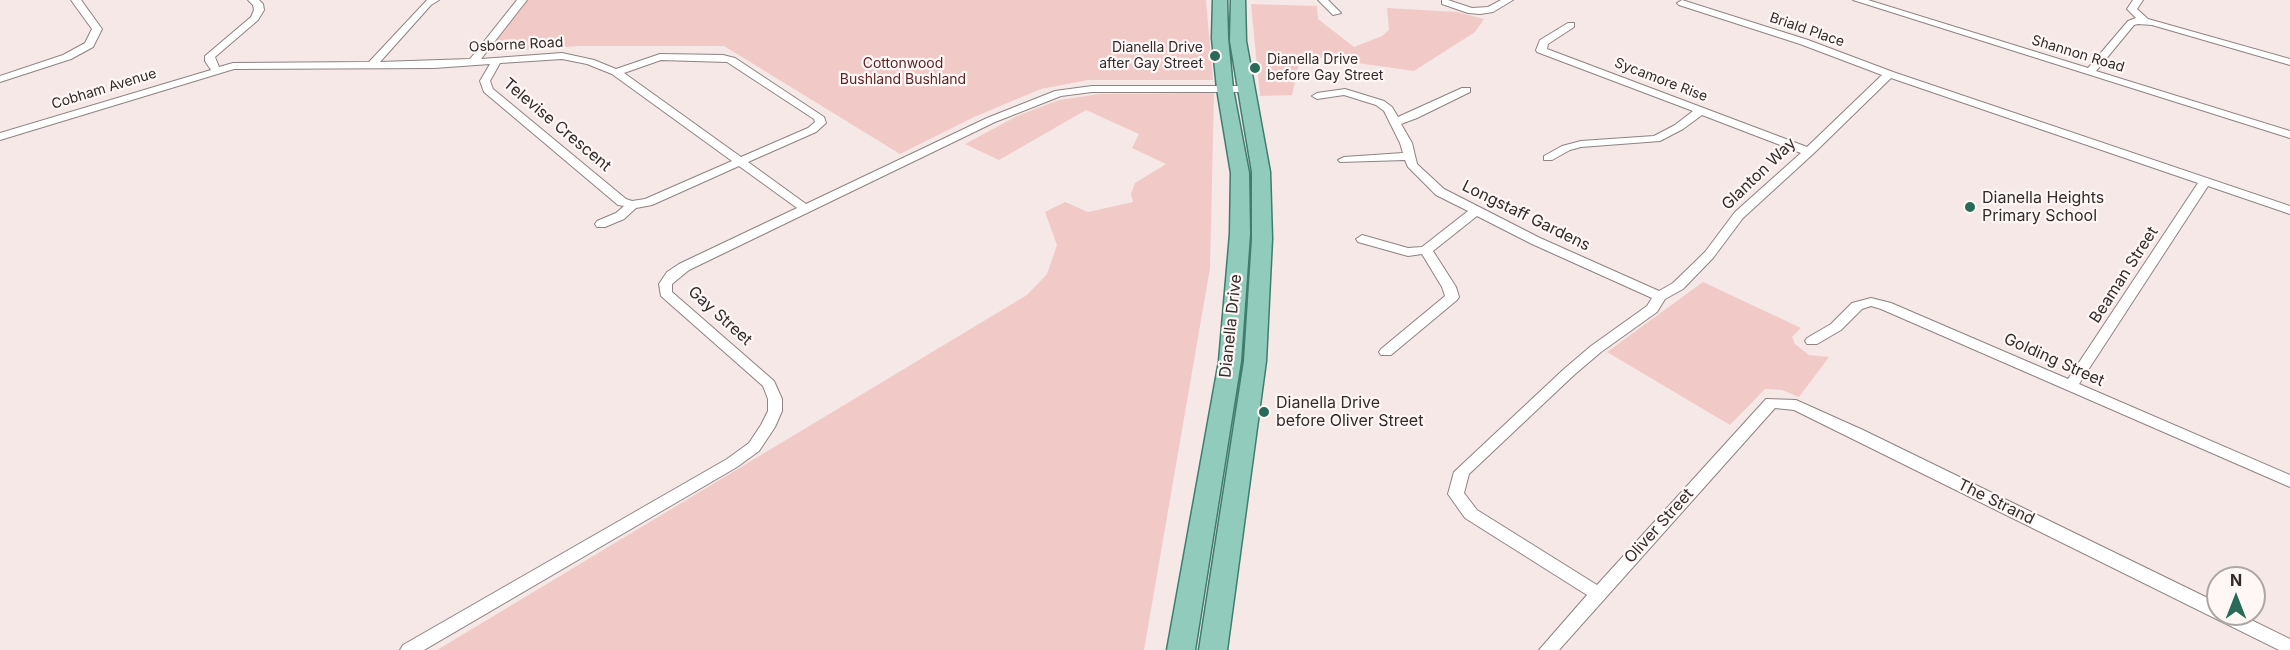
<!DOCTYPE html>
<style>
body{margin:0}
#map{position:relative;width:2290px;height:650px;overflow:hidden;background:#f5e8e7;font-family:Inter,sans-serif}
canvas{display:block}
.north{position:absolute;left:2206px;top:566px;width:60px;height:60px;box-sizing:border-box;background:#fff7f6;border:2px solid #ada6a5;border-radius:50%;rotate:0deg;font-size:16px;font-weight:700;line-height:24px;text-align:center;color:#312c2c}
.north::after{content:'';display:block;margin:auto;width:21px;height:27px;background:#296a59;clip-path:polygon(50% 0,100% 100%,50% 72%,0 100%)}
</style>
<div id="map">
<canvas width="2290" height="650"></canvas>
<div class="north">N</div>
</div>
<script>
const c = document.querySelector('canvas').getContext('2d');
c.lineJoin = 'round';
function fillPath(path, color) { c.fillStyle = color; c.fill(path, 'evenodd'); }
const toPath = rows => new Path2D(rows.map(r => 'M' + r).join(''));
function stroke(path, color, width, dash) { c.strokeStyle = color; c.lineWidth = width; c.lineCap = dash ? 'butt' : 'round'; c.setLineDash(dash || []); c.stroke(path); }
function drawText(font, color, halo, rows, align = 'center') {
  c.font = font + ' Inter,sans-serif'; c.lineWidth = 4.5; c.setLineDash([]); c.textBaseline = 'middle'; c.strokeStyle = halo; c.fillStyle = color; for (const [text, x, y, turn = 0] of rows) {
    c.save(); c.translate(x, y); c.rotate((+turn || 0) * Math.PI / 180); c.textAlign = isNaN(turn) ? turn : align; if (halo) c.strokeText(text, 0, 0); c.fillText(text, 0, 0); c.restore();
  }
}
fillPath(toPath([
 [526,0,1206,0,1213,80,1088,80,1041,89,974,117,900,154,724,46,578,46,484,53],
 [1251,4,1317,6,1318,19,1354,47,1382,36,1389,30,1387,8,1457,12,1484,19,1475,32,1414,71,1301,55,1292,95,1260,96],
 [1214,93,1210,268,1144,650,437,650,1027,295,1047,274,1057,245,1045,212,1065,202,1088,212,1133,202,1131,194,1135,183,1166,164,1132,148,1139,134,1086,110,999,160,965,144,1017,116,1059,100,1099,94],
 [1703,282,1801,328,1792,337,1795,344,1809,355,1829,357,1799,397,1782,390,1765,389,1730,425,1607,352]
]), '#f1cac8');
const minor = toPath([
 [71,0,81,0,102,29,93,47,71,59,0,82,0,76,63,55,85,43,92,29,71,0],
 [248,0,259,0,263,4,264,10,258,20,215,57,219,67,233,63,369,62,427,0,439,0,431,5,380,62,470,59,517,0,527,0,481,59,562,53,594,60,616,69,660,54,723,55,735,58,824,117,826,123,816,132,748,162,806,204,987,118,1055,91,1092,86,1247,86,1252,89,1247,92,1092,92,1061,96,995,122,689,270,672,284,672,292,774,381,782,399,782,411,775,427,759,451,737,467,424,650,400,650,403,645,727,459,749,443,761,425,768,411,768,399,763,386,661,296,659,284,667,272,679,264,797,208,739,166,652,205,636,208,624,219,605,227,597,227,595,224,597,221,616,213,624,206,618,205,484,92,480,81,490,64,434,68,234,69,0,140,0,133,211,70,205,61,205,56,251,17,254,10,253,5,248,0],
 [562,59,587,64,612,74,732,161,645,199,632,201,626,199,493,89,490,81,500,63,562,59],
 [661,60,727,62,814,119,815,122,808,128,741,157,624,73,661,60],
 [1318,0,1328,0,1341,13,1333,15,1318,0],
 [1442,0,1448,0,1472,8,1488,7,1501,0,1513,0,1493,12,1480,14,1468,13,1442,4,1442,0],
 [1682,0,1808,40,1893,72,2290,206,2290,214,2208,186,2079,384,2290,475,2290,487,1881,309,1871,306,1862,309,1841,330,1817,344,1807,344,1805,341,1807,338,1831,324,1852,303,1871,298,1891,303,2068,379,2198,183,1891,78,1813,154,1743,218,1713,258,1683,289,1665,299,1657,312,1601,352,1574,375,1469,474,1464,493,1477,510,1597,585,1766,399,1796,400,1863,430,2218,603,2218,614,2239,614,2290,639,2290,650,2279,650,1794,410,1775,408,1559,650,1539,650,1587,595,1465,518,1448,494,1454,472,1564,369,1591,346,1647,306,1652,298,1532,244,1477,216,1433,251,1456,287,1459,297,1457,300,1391,355,1381,355,1379,352,1381,349,1445,296,1442,287,1422,254,1408,256,1358,242,1356,239,1362,235,1408,248,1422,247,1468,211,1436,195,1408,167,1405,160,1340,162,1338,160,1344,157,1403,153,1400,143,1384,111,1376,105,1344,95,1317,99,1312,96,1317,93,1345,89,1384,101,1392,107,1398,117,1462,88,1470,88,1470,92,1417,118,1401,124,1412,143,1417,164,1444,189,1540,238,1659,291,1673,283,1705,252,1735,212,1801,153,1702,115,1683,129,1660,141,1581,147,1570,150,1552,160,1544,160,1544,156,1562,146,1581,141,1654,136,1675,125,1693,111,1537,52,1536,50,1540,40,1568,23,1574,23,1574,27,1548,44,1547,49,1807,147,1882,75,1800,44,1679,5,1677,3,1682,0],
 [1853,0,1868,0,2088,68,2128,21,2136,18,2127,9,2133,0,2143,0,2137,9,2148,19,2290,59,2290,65,2152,25,2138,24,2134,25,2096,71,2290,131,2290,138,1853,0]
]);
const primary = toPath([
 [1213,0,1227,0,1228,38,1233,89,1249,173,1250,234,1241,361,1195,650,1167,650,1219,361,1230,234,1231,173,1217,89,1212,38,1213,0],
 [1231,0,1245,0,1246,41,1270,172,1272,239,1266,361,1227,650,1199,650,1244,361,1252,239,1252,172,1230,41,1231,0]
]);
stroke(minor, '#8e8282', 2);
stroke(primary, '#3f7d6c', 3);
fillPath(minor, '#fff');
fillPath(primary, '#91cbbc');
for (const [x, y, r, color] of [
 [1215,56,6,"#296a59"],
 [1255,68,6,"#296a59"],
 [1970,207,6,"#296a59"],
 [1264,412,6,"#296a59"]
]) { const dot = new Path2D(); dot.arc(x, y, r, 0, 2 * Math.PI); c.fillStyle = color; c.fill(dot); stroke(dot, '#fff7f6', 2); }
drawText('14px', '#312c2c', '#fff7f6', [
 ["Briald Place",1807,30,19],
 ["Osborne Road",516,45,-3],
 ["Shannon Road",2078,54,17],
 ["Sycamore Rise",1661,80,21],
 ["Cobham Avenue",104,89,-17]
]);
drawText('14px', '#312c2c', '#fff7f6', [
 ["Dianella Drive",1203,48],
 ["after Gay Street",1203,64],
 ["Dianella Drive",1267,60,"left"],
 ["before Gay Street",1267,76,"left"]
], 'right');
drawText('14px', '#5d1f20', '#fff7f6', [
 ["Cottonwood",903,64],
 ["Bushland Bushland",903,80]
]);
drawText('16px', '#312c2c', '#fff7f6', [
 ["Televise Crescent",557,125,40],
 ["Glanton Way",1759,174,-44],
 ["Longstaff Gardens",1526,216,26],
 ["Beaman Street",2124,275,-57],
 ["Gay Street",720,316,42],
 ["Dianella Drive",1231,326,-84],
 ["Golding Street",2054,360,24],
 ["The Strand",1996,502,26],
 ["Oliver Street",1659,526,-48]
]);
drawText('16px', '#312c2c', '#fff7f6', [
 ["Dianella Heights",1982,198],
 ["Primary School",1982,216],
 ["Dianella Drive",1276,403],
 ["before Oliver Street",1276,421]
], 'left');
</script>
